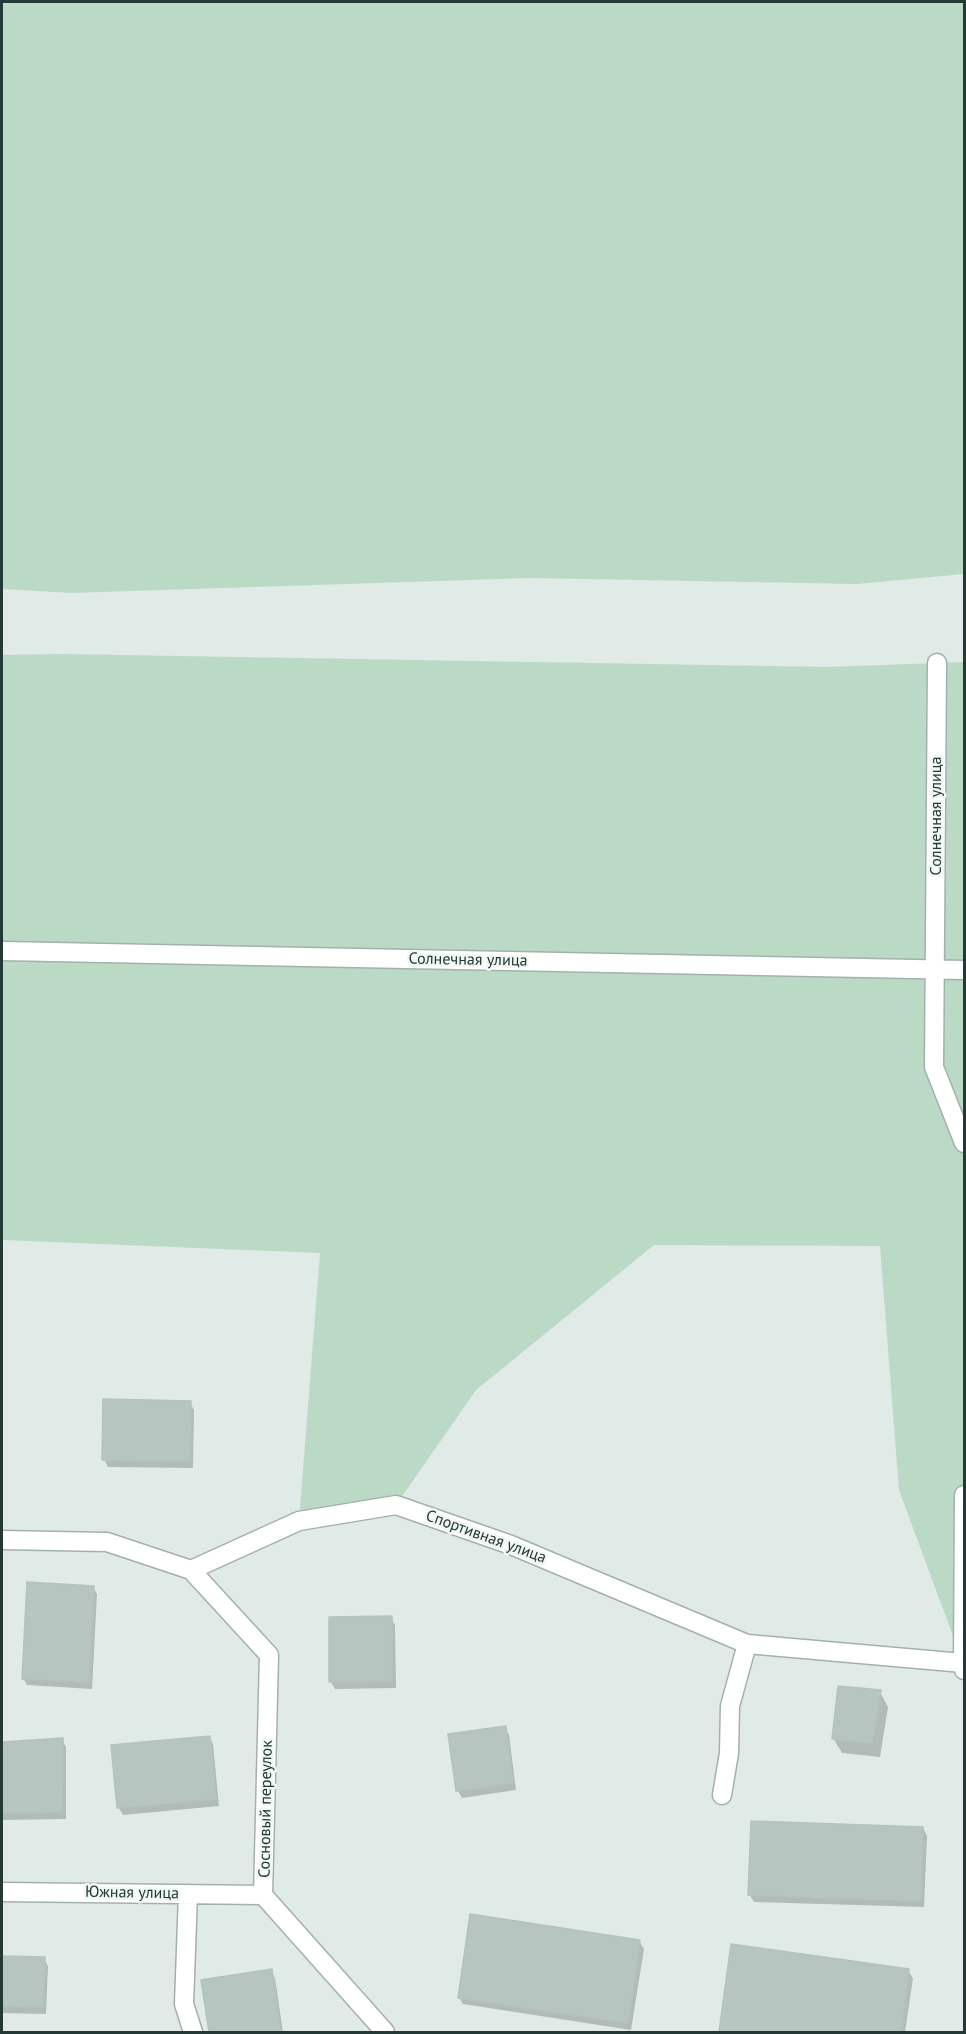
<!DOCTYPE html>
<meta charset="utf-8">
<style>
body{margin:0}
#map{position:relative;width:966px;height:2034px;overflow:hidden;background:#e0eae6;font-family:"PT Sans",sans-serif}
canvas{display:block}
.frame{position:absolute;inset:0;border:3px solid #223935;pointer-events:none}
</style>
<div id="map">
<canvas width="966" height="2034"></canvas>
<div class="frame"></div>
</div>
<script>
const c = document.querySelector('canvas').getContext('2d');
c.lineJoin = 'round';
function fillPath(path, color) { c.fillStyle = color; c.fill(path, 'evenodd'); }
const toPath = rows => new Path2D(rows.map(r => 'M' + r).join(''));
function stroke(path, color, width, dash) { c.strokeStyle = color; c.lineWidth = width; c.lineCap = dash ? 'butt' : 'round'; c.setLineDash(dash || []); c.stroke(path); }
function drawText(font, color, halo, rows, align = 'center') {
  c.font = font + ' "PT Sans",sans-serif'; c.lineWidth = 5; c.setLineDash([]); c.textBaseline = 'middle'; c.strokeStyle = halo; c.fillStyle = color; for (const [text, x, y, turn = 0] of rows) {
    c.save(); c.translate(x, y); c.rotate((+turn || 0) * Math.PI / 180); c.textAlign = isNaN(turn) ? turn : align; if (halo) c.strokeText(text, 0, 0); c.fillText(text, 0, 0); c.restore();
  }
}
fillPath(toPath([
 [2,2,964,2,964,574,857,584,529,578,71,593,2,589],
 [61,654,828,667,964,662,963,1663,899,1490,880,1246,654,1245,476,1390,396,1505,299,1521,320,1253,2,1240,2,655]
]), '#badac5');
fillPath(toPath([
 [190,1403,194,1410,193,1468,108,1467,104,1459],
 [93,1587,97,1594,92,1689,27,1685,23,1678],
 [391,1618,395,1625,396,1688,335,1689,331,1682],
 [880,1692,888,1707,880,1757,842,1753,833,1738],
 [505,1728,509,1735,516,1790,462,1798,458,1791],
 [209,1737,213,1744,219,1806,123,1815,119,1808,113,1746],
 [62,1740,66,1747,66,1819,2,1820,2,1743],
 [923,1828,927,1836,924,1907,754,1902,750,1895],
 [639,1941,644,1949,631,2030,463,2004,459,1997],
 [733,1946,908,1971,913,1978,905,2032,720,2032],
 [2,1957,44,1959,48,1966,46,2014,2,2013],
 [271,1971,275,1978,283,2032,210,2032,203,1981]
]), '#0003');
const building = toPath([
 [103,1399,191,1401,190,1461,102,1460,103,1399],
 [27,1582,94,1586,89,1682,22,1679,27,1582],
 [392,1616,392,1681,329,1682,329,1617,392,1616],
 [838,1686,881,1690,872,1743,832,1739,838,1686],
 [506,1726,513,1783,456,1791,448,1734,506,1726],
 [210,1736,216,1799,117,1808,111,1745,210,1736],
 [63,1738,62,1812,2,1813,2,1742,63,1738],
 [751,1821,923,1827,921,1901,748,1895,751,1821],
 [470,1914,640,1940,628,2023,458,1998,470,1914],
 [731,1944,909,1969,901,2032,719,2032,731,1944],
 [2,1956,45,1957,43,2007,2,2006,2,1956],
 [272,1969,281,2032,209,2032,201,1980,272,1969]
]);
fillPath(building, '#b6c5c0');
stroke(building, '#b3c3be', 1.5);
const minor = toPath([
 [937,663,934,1067,964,1143],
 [2,951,964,970],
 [2,1540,107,1542,191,1570,299,1521,396,1505,511,1545,747,1644,963,1663,964,1670],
 [191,1570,269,1655,263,1895,385,2032],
 [963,1663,964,1495],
 [722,1795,729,1753,730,1706,747,1644],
 [2,1892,263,1895],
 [188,1894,184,2004,193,2032]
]);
stroke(minor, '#a3b1ad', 21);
stroke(minor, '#fff', 18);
drawText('16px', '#223935', '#f0f7f4', [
 ["Солнечная улица",936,816,-90],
 ["Солнечная улица",468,960,1],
 ["Спортивная улица",486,1537,20],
 ["Сосновый переулок",266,1809,-89],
 ["Южная улица",132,1893,1]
]);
</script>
